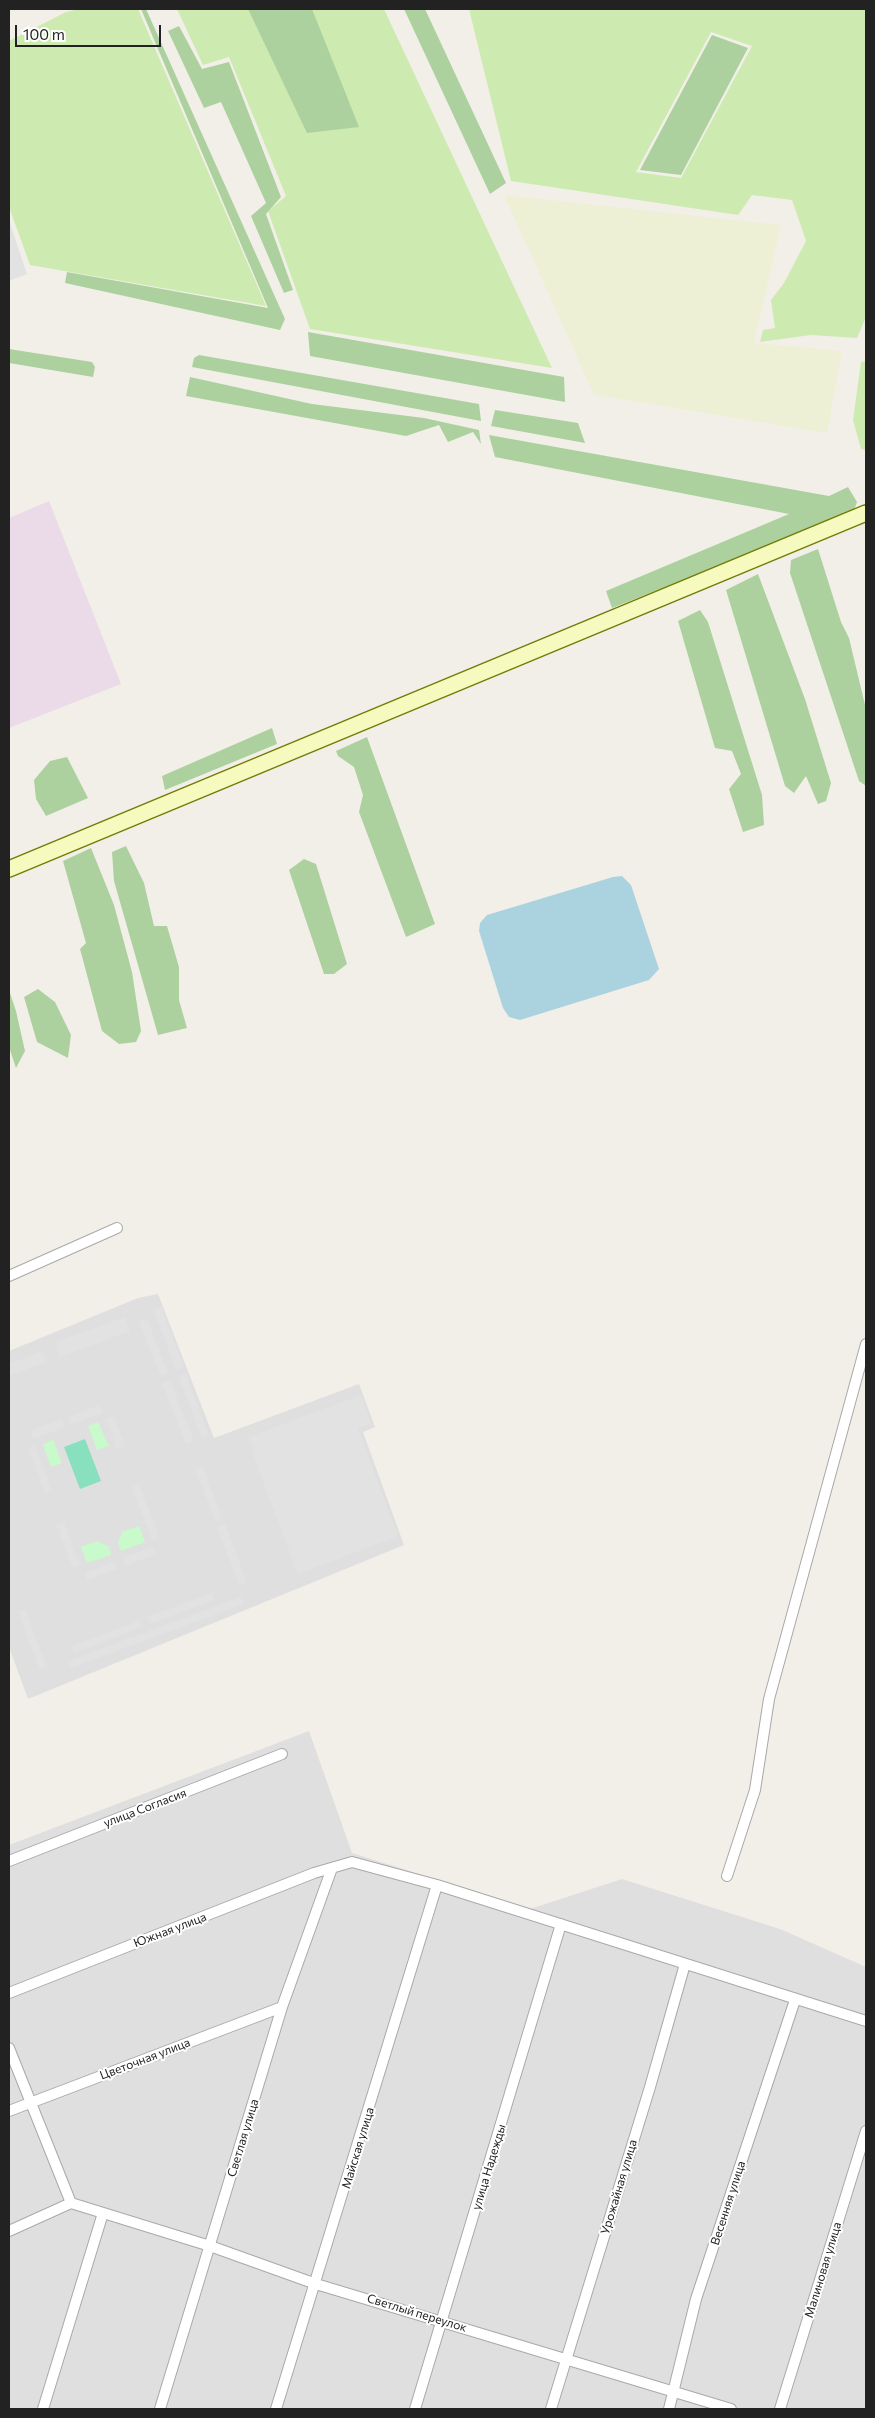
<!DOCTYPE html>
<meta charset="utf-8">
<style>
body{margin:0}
#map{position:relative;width:875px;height:2418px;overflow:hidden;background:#f2efe9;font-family:Commissioner,sans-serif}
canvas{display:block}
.frame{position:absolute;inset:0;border:10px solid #222;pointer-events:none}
.scale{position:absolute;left:15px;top:25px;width:146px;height:22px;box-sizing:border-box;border:2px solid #222;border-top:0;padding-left:6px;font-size:15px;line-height:18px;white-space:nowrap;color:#222;-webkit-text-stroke:4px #fff;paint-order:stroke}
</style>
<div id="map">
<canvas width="875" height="2418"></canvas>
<div class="frame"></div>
<div class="scale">100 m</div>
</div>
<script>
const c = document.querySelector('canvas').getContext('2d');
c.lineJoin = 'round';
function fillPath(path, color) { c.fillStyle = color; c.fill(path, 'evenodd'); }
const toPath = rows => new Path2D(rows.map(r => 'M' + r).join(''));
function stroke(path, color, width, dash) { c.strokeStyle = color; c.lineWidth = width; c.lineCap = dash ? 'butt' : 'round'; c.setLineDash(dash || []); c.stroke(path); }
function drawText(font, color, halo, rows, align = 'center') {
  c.font = font + ' Commissioner,sans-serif'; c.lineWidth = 4; c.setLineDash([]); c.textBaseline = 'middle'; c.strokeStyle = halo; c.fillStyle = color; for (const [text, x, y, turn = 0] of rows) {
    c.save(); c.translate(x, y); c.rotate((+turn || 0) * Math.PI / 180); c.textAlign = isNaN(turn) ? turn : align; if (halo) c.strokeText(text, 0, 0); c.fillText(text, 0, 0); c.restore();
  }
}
fillPath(toPath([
 [158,1294,214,1438,359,1384,375,1427,363,1432,404,1545,28,1699,9,1647,9,1351,138,1298],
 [309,1731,352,1853,530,1909,622,1879,780,1929,866,1967,866,2409,9,2409,9,1845]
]), '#e0dfdf');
fillPath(toPath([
 [49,501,121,684,9,728,9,518]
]), '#ebdbe8');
fillPath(toPath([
 [504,195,781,225,754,343,842,351,827,433,594,395]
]), '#eef0d5');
fillPath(toPath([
 [80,9,138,9,266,306,30,265,9,207,9,41,66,12],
 [177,9,384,9,552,368,310,329,268,211,286,196,229,57,203,65],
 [469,9,866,9,866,317,857,338,811,335,760,342,763,330,775,328,771,300,784,283,806,241,792,200,752,195,738,215,511,181],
 [711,32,752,46,681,178,636,172],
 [866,361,866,450,861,449,853,420,861,362]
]), '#cdebb0');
fillPath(toPath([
 [141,9,146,9,285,319,280,330,65,283,67,272,268,308],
 [248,9,312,9,359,127,307,133],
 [404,9,425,9,506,183,490,194],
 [179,26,202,69,229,62,281,197,266,214,293,290,284,293,251,216,266,203,221,102,204,108,168,31],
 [712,35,748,48,681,175,640,170],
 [308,332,564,377,565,402,310,356],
 [9,349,92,362,95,367,93,377,9,363],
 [199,355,479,404,481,421,192,367,194,358],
 [190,377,312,404,424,418,479,430,481,444,473,432,448,442,439,425,406,436,186,396],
 [495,410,578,423,585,443,491,426],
 [489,435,829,496,848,487,857,502,853,513,612,608,606,591,789,514,495,457],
 [818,549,841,622,849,638,866,709,866,786,859,781,790,573,791,560],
 [758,574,805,699,831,783,826,801,818,804,806,776,794,793,785,786,726,590],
 [700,610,708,622,762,795,764,825,743,832,729,789,741,774,732,751,715,748,678,621],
 [272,728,277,744,165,790,162,776],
 [367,737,435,924,406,937,359,812,363,795,354,767,338,756,336,751],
 [67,757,88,798,46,816,36,799,34,780,50,761],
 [126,846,144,883,154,926,167,926,179,967,179,1000,187,1028,158,1035,114,881,112,852],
 [91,848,114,905,132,972,141,1031,136,1042,119,1044,102,1031,80,949,86,943,63,861],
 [304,859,316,864,347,964,334,974,324,974,289,870],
 [38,989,55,1002,71,1035,68,1058,37,1042,24,997],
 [9,990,16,1011,25,1051,16,1068,9,1047]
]), '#add19e');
fillPath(toPath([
 [98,1422,109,1446,97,1450,88,1426],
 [53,1439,62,1463,51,1467,43,1445],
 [139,1526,145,1542,121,1551,118,1543,122,1532],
 [97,1541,109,1547,111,1555,87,1563,81,1547]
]), '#c8facc');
fillPath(toPath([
 [85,1439,101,1481,80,1489,64,1447]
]), '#88e0be');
fillPath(toPath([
 [9,220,27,274,9,281],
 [161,1306,184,1367,176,1370,153,1309],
 [125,1317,130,1331,60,1357,54,1343],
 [147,1318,168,1373,160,1376,139,1321],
 [43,1351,47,1362,9,1376,9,1364],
 [186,1374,209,1435,202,1438,178,1377],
 [170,1380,194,1441,186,1444,162,1383],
 [361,1395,371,1423,358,1429,398,1536,298,1574,253,1455,255,1454,249,1437],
 [100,1405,103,1413,71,1424,68,1417],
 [114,1416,125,1446,117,1449,106,1419],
 [62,1419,65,1427,33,1439,30,1431],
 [35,1445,52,1490,45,1494,28,1448],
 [203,1466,222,1519,215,1521,195,1469],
 [139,1484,159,1538,152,1541,132,1487],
 [64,1522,80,1565,72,1568,57,1525],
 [225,1524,247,1582,239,1585,217,1527],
 [153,1547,156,1554,125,1566,122,1558],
 [115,1561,118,1569,87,1580,85,1573],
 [212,1593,214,1600,150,1624,147,1617],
 [241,1597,244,1604,71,1668,68,1661],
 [25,1609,47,1667,40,1670,18,1612],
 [140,1620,143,1627,74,1653,72,1646]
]), '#e2e2e2');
fillPath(toPath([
 [622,876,631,885,659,969,649,980,520,1020,509,1017,503,1008,479,931,480,923,487,915,613,877]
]), '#aad3df');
const street = toPath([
 [9,1276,117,1228],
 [9,1861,282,1754],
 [727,1876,755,1790,769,1699,866,1344],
 [9,1993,314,1873,352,1862,437,1885,866,2021],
 [9,2048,71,2203],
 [9,2111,282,2007],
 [9,2231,71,2203,210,2246,316,2284,731,2409],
 [43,2409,103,2213],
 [160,2409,282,2007,332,1868],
 [276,2409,437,1885],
 [415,2409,561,1924],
 [551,2409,650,2087,685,1964],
 [669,2409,696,2299,795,2000],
 [780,2409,866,2131]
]);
const secondary = toPath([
 [9,869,866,513]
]);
stroke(street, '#a9a9a9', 12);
stroke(secondary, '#707d05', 18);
stroke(street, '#fff', 10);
stroke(secondary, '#f7fabf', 15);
drawText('12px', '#222', '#fff', [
 ["улица Согласия",145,1808,-21],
 ["Южная улица",170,1930,-21],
 ["Цветочная улица",145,2059,-21],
 ["Светлая улица",243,2138,-73],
 ["Майская улица",358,2148,-73],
 ["улица Надежды",489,2167,-73],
 ["Урожайная улица",619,2187,-73],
 ["Весенняя улица",728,2203,-72],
 ["Малиновая улица",823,2270,-73],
 ["Светлый переулок",417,2313,17]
]);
</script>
